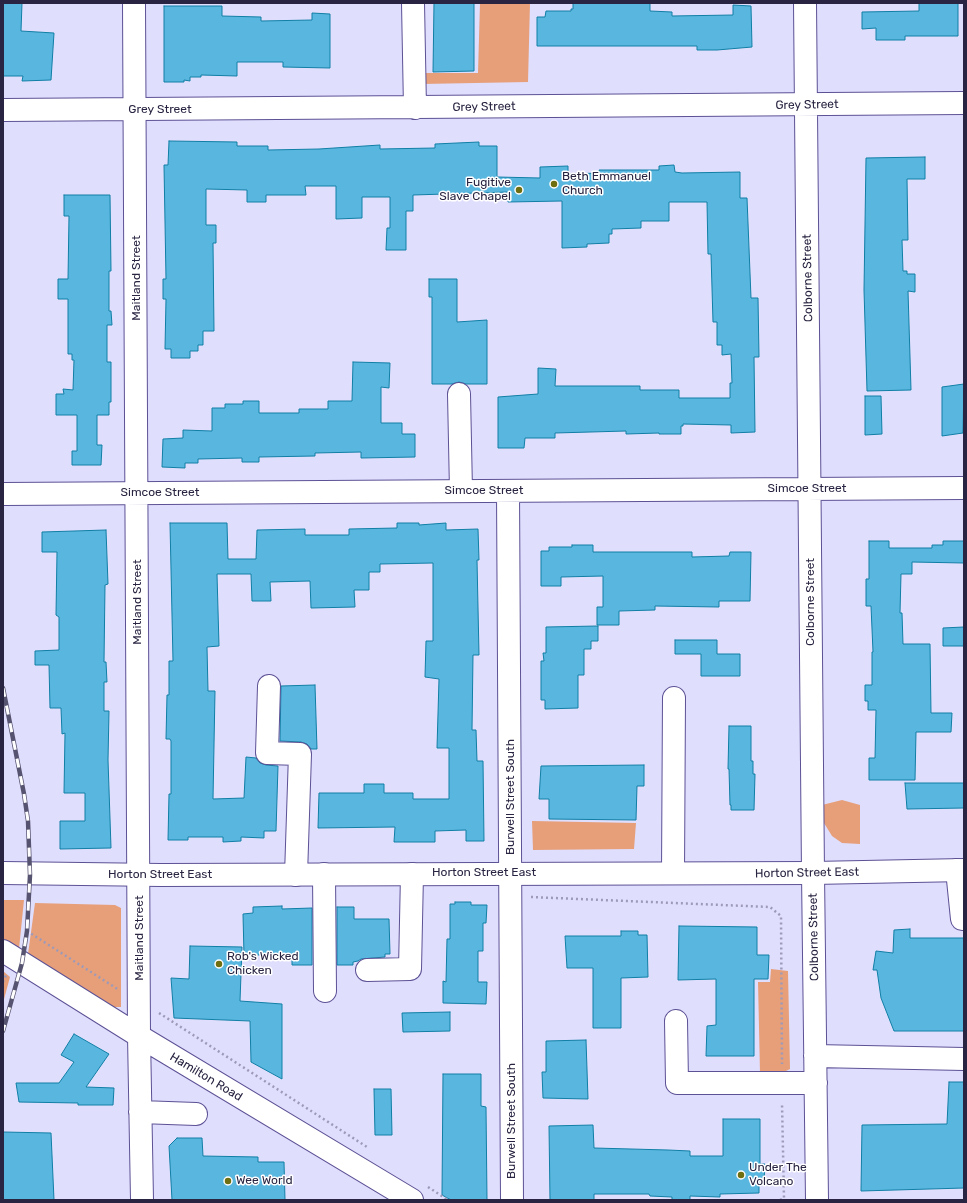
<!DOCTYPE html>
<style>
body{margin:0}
#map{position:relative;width:967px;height:1203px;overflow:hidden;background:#e0defd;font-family:Rubik,sans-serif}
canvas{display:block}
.frame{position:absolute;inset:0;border:4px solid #282441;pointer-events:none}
</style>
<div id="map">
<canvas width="967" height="1203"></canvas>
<div class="frame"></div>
</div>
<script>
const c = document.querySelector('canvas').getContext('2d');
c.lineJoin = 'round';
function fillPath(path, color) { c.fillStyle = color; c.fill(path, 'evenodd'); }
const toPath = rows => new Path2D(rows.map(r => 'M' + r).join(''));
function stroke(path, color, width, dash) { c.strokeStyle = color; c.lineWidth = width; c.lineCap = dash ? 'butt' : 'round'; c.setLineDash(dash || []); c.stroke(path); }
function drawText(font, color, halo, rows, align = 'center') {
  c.font = font + ' Rubik,sans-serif'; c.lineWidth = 3; c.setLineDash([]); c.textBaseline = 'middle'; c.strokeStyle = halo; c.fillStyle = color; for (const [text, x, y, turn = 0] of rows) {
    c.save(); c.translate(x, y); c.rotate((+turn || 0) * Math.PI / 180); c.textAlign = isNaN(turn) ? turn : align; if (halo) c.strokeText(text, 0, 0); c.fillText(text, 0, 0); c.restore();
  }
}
fillPath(toPath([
 [480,3,530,3,528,82,422,84,422,73,478,73],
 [842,800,860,805,860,844,842,843,832,836,824,823,822,805],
 [532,821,636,823,634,849,533,850],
 [3,900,24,900,19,949,3,939],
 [35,903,115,905,121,908,121,1007,112,1007,28,954],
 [771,969,788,971,790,1069,782,1073,760,1073,758,982,770,982],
 [3,971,10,977,3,1003]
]), '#e69f79');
const building = toPath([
 [3,3,22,3,21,31,54,33,51,80,22,81,23,76,3,76,3,3],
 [434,3,474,3,474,71,433,72,434,3],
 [573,3,650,3,650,11,672,12,672,16,733,15,733,5,751,6,752,47,717,50,697,50,697,46,537,46,537,17,545,17,546,11,571,11,571,9,573,9,573,3],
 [919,3,958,3,958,36,905,36,905,40,876,40,876,28,862,29,862,12,919,11,919,3],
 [164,6,222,6,222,16,261,17,261,21,312,20,312,13,330,14,330,68,283,67,283,62,237,62,237,76,201,75,201,77,190,77,190,81,184,80,184,82,164,82,164,6],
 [169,141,237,142,237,146,268,146,268,150,319,149,380,145,380,149,435,148,435,144,479,142,479,146,497,146,497,177,540,178,540,167,568,166,568,174,599,173,599,170,659,170,659,166,674,165,675,172,682,173,740,172,740,198,747,198,751,298,758,298,759,357,754,357,755,432,731,433,731,425,683,424,683,426,681,426,681,434,659,434,659,433,626,434,626,431,555,433,555,438,525,438,524,448,498,448,498,397,538,394,538,368,556,369,555,386,640,386,640,390,679,390,679,398,730,398,730,383,732,383,731,354,722,355,722,345,717,345,717,322,713,322,711,254,708,254,707,202,669,202,669,221,641,221,641,228,612,229,612,234,609,234,609,243,587,244,587,247,562,248,562,201,508,202,509,192,413,195,413,211,406,211,406,250,386,250,387,228,390,228,390,197,362,197,362,218,336,219,336,186,305,186,306,195,266,195,266,202,247,202,247,190,206,189,206,225,216,225,216,243,213,243,214,331,203,331,203,345,198,345,198,351,190,351,190,358,171,358,171,349,165,349,166,299,163,299,163,279,166,279,164,165,168,165,169,141],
 [925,157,925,179,907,179,908,240,902,240,903,271,907,271,907,274,915,274,915,292,908,291,911,390,867,391,864,290,866,158,925,157],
 [64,195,110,195,111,271,109,271,109,311,111,311,112,325,107,325,107,362,111,362,111,402,109,402,109,415,97,415,97,445,102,445,101,465,72,465,72,451,77,451,77,415,56,415,56,394,64,394,63,389,73,390,74,360,72,360,72,354,68,354,68,299,58,299,58,279,68,279,69,216,64,216,64,195],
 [429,279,457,279,457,322,487,320,487,384,466,384,459,382,452,384,432,384,432,297,429,297,429,279],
 [353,362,390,363,389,388,381,387,381,423,402,423,402,434,415,434,415,457,361,458,361,452,315,453,315,456,259,457,259,462,242,462,242,458,198,459,198,463,185,463,185,468,162,467,163,439,183,438,183,430,212,431,212,408,225,408,225,404,243,404,243,401,259,401,259,413,299,413,299,409,328,409,328,401,352,401,353,362],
 [964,384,963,433,942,436,942,387,964,384],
 [865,396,881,396,882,434,865,435,865,396],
 [170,523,227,523,228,559,256,559,257,530,305,529,305,535,349,535,349,529,397,528,397,523,419,523,419,525,446,523,446,530,478,529,479,560,477,560,479,655,473,655,472,730,476,730,477,761,483,761,484,841,466,841,466,830,435,831,435,842,394,842,395,827,318,828,319,793,364,793,364,784,384,784,384,793,413,793,413,799,449,799,449,748,437,748,439,679,425,677,426,641,433,641,433,563,380,564,380,572,369,572,369,590,354,590,355,607,311,608,310,581,270,582,271,601,252,601,251,574,217,574,219,646,207,647,208,691,215,691,213,799,244,798,246,757,256,758,260,763,266,765,278,766,276,831,264,831,264,838,241,837,241,841,223,842,223,837,188,837,188,840,168,840,169,794,171,794,171,741,170,739,166,739,167,695,169,695,169,661,173,661,170,523],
 [106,530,108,584,105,585,104,662,106,662,107,682,104,682,104,711,109,711,108,760,111,848,60,849,60,821,85,821,85,793,64,793,65,733,62,734,61,708,50,708,49,665,35,665,35,651,59,650,59,617,56,615,57,552,42,552,42,532,106,530],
 [869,541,889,541,889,548,932,548,932,545,943,545,943,541,964,541,964,563,912,562,912,574,901,574,900,613,902,613,903,644,930,644,931,713,952,713,951,732,916,732,915,780,869,780,869,758,875,758,876,710,868,710,868,701,865,701,865,685,872,685,872,652,873,652,871,606,866,606,866,579,869,579,869,541],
 [572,545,593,545,593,552,692,552,692,557,729,556,730,552,751,552,750,601,719,601,719,607,655,606,655,610,619,611,619,625,597,625,597,607,603,607,603,576,561,577,561,586,541,586,541,551,549,551,549,547,572,547,572,545],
 [598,626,598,641,591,641,591,649,584,649,584,675,578,675,578,708,545,709,545,700,541,700,541,661,544,661,543,653,546,653,546,627,598,626],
 [964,627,964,646,943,646,943,628,964,627],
 [675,640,717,640,717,654,740,654,740,676,701,676,701,654,675,654,675,640],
 [315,685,317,749,311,749,307,744,301,742,280,741,281,686,315,685],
 [729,726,751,726,751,761,753,761,753,774,755,774,754,810,731,810,731,805,730,805,729,769,728,769,729,726],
 [644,765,644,786,637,786,636,820,549,819,549,799,539,799,541,766,644,765],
 [905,783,964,783,964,808,907,809,905,783],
 [455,902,471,902,471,905,487,905,486,923,483,923,483,951,478,951,478,982,487,982,486,1004,443,1003,443,981,446,982,447,939,450,939,450,904,455,904,455,902],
 [282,906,282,909,312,908,312,965,292,965,292,955,244,955,243,914,253,913,253,907,282,906],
 [337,907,354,907,354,919,389,919,390,954,385,954,385,957,361,959,358,961,353,962,353,965,337,965,337,907],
 [679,926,757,927,757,955,769,955,768,979,754,979,754,1056,706,1056,707,1026,716,1025,716,979,678,980,679,926],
 [910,929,910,938,964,938,964,1031,894,1031,881,998,877,970,873,970,876,951,893,953,894,930,910,929],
 [621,931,638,931,638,935,647,935,648,977,621,978,621,1028,593,1028,593,968,567,968,565,936,621,936,621,931],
 [190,946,242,947,240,1001,282,1004,282,1079,251,1062,250,1021,174,1018,171,978,189,979,190,946],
 [450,1012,450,1031,403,1032,402,1013,450,1012],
 [74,1034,109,1054,86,1087,114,1088,113,1105,78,1105,78,1103,19,1102,16,1083,59,1083,74,1062,61,1055,74,1034],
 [586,1040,588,1099,543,1098,542,1072,546,1072,546,1041,586,1040],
 [443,1074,481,1074,481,1106,486,1107,487,1200,451,1200,442,1195,443,1074],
 [949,1082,964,1082,964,1188,861,1191,862,1125,947,1124,949,1082],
 [374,1089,391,1089,392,1135,375,1135,374,1089],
 [723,1119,760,1119,760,1164,765,1164,764,1181,759,1181,759,1193,720,1194,720,1197,690,1196,690,1200,672,1200,672,1197,650,1196,649,1194,594,1194,594,1200,550,1200,549,1126,593,1125,594,1148,668,1150,690,1151,690,1156,723,1156,723,1119],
 [3,1132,51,1133,54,1200,3,1200,3,1132],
 [177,1138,202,1138,203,1156,258,1157,258,1162,284,1162,285,1200,172,1200,169,1146,177,1138]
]);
fillPath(building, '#59b7df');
stroke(building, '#107ea5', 1);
const minor = toPath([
 [134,3,139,1036,142,1200],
 [413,3,415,108],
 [805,3,813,873,817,1200],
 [3,110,964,103],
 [459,394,461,491],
 [508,491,512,1200],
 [3,494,964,488],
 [269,686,267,753,300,754,296,875],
 [957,870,962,919,964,919],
 [673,873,674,698],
 [324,874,325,991],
 [3,951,139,1036,412,1200],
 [367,970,410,969,412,874],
 [676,1021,677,1083,816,1083],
 [815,1056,964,1059],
 [140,1112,196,1114]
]);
const major = toPath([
 [3,873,161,875,813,873,964,870]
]);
stroke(minor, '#5c5195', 24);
stroke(major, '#5c5195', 24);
stroke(toPath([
 [531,897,770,907,781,916,782,1064],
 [27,931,119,990],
 [3,982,6,975],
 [159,1013,367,1147],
 [428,1187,448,1200],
 [780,1200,784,1198,782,1103]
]), '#9d9ab9', 2.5, [2, 3]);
stroke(minor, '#fff', 22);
stroke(major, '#fff', 22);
const rail = toPath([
 [3,688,24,794,28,821,30,875,27,931,22,963,3,1031]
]);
stroke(rail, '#565370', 4.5);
stroke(rail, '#fff', 3, [9]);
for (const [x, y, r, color] of [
 [554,184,4,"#6f6e10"],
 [519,190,4,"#6f6e10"],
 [219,964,4,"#6f6e10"],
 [741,1175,4,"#6f6e10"],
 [228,1181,4,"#6f6e10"]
]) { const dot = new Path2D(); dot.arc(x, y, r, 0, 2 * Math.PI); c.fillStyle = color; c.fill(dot); stroke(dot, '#fff', 1.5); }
drawText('12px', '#282441', '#fff', [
 ["Grey Street",807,105,-1],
 ["Grey Street",484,107,-1],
 ["Grey Street",160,110],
 ["Maitland Street",137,278,-90],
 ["Colborne Street",808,278,-91],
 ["Simcoe Street",807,489],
 ["Simcoe Street",484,491],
 ["Simcoe Street",160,493],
 ["Maitland Street",138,602,-90],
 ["Colborne Street",811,602,-90],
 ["Burwell Street South",511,797,-90],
 ["Horton Street East",484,873],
 ["Horton Street East",807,873,-1],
 ["Horton Street East",160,875],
 ["Colborne Street",814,937,-91],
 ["Maitland Street",140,938,-90],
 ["Hamilton Road",206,1077,31],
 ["Burwell Street South",512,1121,-90]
]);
drawText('12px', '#282441', '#fff', [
 ["Beth Emmanuel",562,177],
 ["Church",562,191],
 ["Fugitive",511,183,"right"],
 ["Slave Chapel",511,197,"right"],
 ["Rob's Wicked",227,957],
 ["Chicken",227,971],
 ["Under The",749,1168],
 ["Volcano",749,1182],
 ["Wee World",236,1181]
], 'left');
</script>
